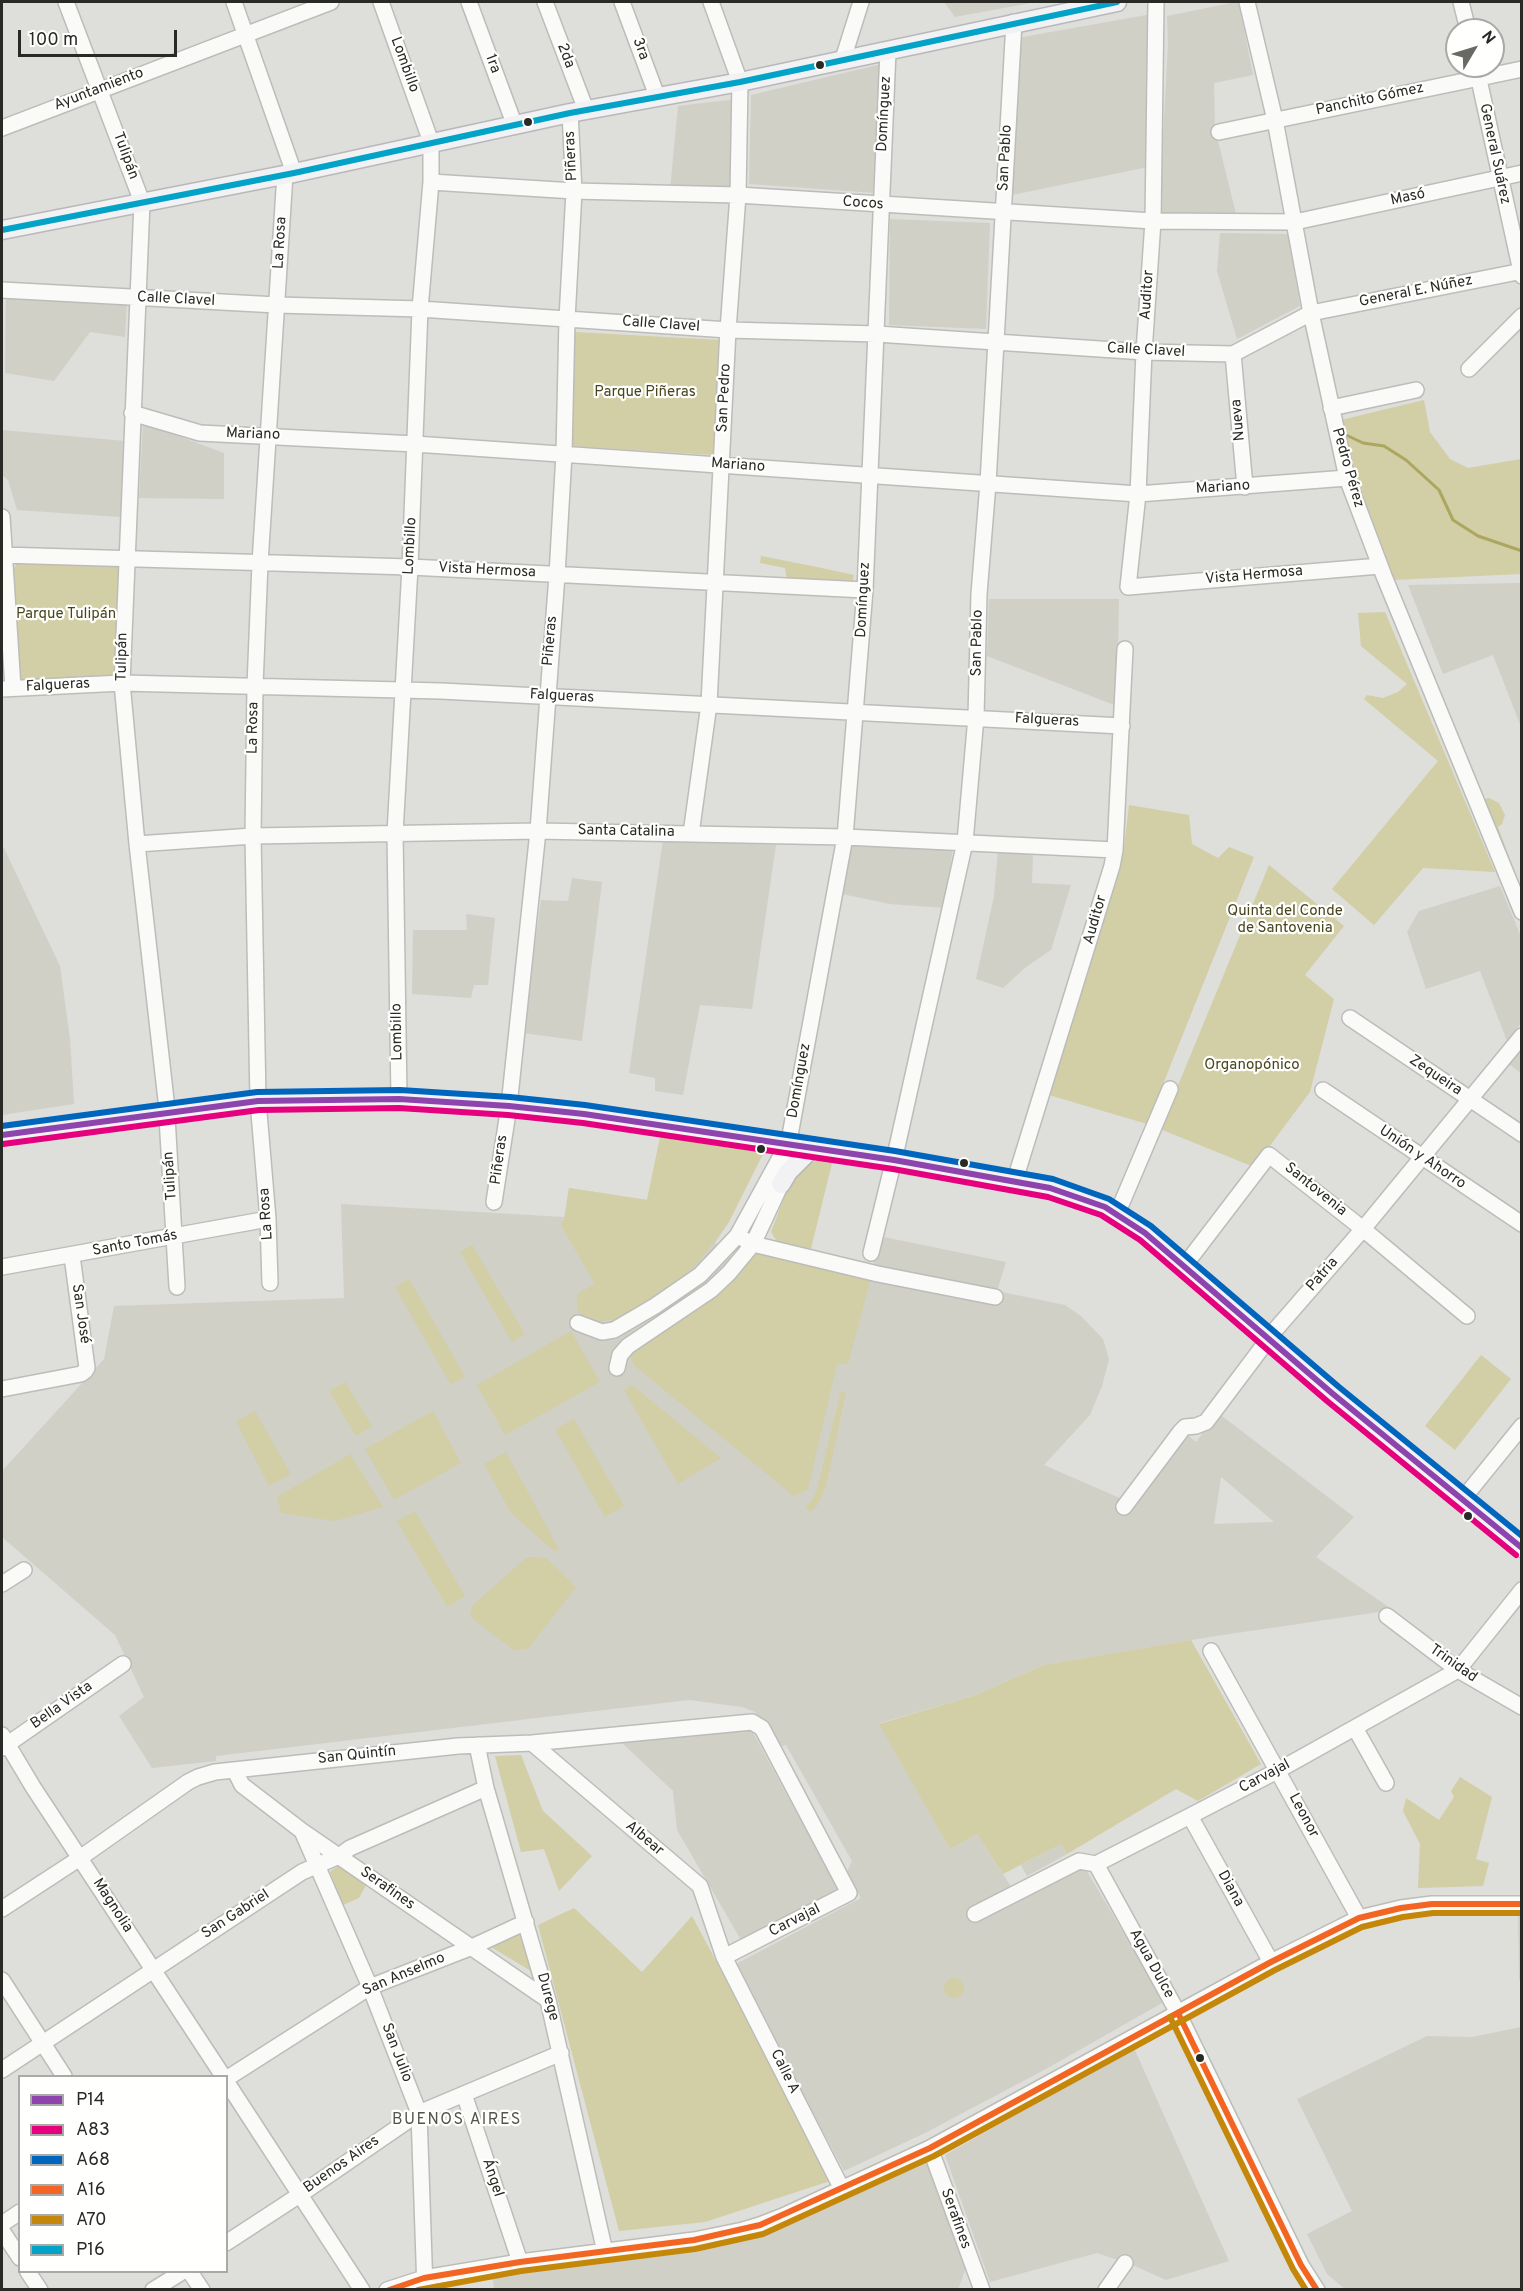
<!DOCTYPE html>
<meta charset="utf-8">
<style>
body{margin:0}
#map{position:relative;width:1523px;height:2291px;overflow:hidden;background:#dededa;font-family:Overpass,sans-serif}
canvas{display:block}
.frame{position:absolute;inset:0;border:3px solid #292926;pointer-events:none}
.legend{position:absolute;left:18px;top:2075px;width:210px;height:198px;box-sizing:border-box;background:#fffffe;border:2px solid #a9a9a8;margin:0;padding:8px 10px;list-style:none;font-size:18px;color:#292926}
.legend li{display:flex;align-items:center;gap:12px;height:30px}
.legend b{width:30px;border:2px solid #a9a9a8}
.north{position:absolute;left:1445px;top:18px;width:60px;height:60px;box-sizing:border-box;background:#fffffe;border:2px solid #a9a9a8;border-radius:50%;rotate:52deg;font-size:16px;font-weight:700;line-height:24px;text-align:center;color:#292926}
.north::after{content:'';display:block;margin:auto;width:21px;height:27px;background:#686865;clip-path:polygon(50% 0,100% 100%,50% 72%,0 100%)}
.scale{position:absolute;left:18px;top:30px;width:159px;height:27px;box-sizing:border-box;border:3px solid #292926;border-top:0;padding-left:8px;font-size:18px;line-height:21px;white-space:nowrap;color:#292926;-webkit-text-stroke:4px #fffffe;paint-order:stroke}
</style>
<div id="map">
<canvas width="1523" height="2291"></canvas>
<div class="frame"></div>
<ul class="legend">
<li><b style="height:8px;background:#8e44ad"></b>P14</li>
<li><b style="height:8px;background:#e5007d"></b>A83</li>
<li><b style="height:8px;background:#0065bd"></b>A68</li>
<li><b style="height:8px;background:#f26522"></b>A16</li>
<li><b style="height:8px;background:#c4870a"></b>A70</li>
<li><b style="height:8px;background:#02a3c6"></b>P16</li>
</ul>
<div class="north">N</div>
<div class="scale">100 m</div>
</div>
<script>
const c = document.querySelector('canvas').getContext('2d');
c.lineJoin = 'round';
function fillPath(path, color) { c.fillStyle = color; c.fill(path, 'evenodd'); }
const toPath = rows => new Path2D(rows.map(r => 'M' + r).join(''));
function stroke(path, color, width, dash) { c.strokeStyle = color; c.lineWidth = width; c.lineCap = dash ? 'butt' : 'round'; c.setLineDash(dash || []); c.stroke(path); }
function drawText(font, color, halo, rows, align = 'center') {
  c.font = font + ' Overpass,sans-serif'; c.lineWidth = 4.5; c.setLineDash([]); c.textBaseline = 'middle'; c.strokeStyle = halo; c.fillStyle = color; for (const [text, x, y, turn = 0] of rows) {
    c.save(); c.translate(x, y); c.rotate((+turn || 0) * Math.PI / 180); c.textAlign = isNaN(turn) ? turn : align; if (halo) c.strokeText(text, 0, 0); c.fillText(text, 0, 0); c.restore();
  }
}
fillPath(toPath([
 [944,2,1036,2,955,17],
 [1236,2,1239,3,1253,75,1214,83,1215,129,1237,218,1159,214,1168,45,1167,16],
 [1152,14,1148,167,1012,195,1016,148,1017,38],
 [882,64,875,193,749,184,751,95],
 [736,99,732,192,670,190,678,106],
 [890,219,990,223,986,329,889,325],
 [1220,233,1288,234,1300,306,1237,339,1217,271],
 [6,296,127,301,125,337,90,332,54,381,5,373],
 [143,423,224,453,224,499,139,498],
 [2,430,125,441,120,517,17,510,8,480,2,475],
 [1521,583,1522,583,1521,727,1493,655,1443,674,1408,585],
 [989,599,1119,599,1117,706,987,656],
 [663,840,776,845,752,1009,700,1005,683,1095,655,1091,655,1078,629,1073],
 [2,844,60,966,70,1039,74,1104,2,1115],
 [851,844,953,848,944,908,890,904,842,894],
 [998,849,1033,854,1032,883,1071,885,1051,950,1026,967,1003,988,976,979,994,896],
 [572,878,602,882,582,1041,523,1033,541,900,568,901],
 [1500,886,1522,939,1521,1023,1507,1041,1480,971,1426,989,1407,932,1419,911],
 [466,914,495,918,488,985,474,985,471,998,412,994,413,930,467,930],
 [1521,1051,1521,1073,1509,1064],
 [661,1133,729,1222,715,1243,745,1269,871,1278,879,1236,1006,1262,997,1291,1065,1305,1081,1316,1103,1339,1109,1359,1102,1386,1090,1415,1044,1465,1129,1502,1184,1432,1196,1442,1218,1413,1354,1517,1316,1557,1393,1610,1216,1636,1044,1665,973,1696,880,1723,950,1849,977,1834,1019,1899,1084,1866,1164,2002,1044,2070,925,2133,844,2171,734,1965,861,1898,846,1874,852,1861,786,1745,778,1748,755,1712,742,1707,689,1700,216,1756,216,1761,152,1768,119,1716,144,1697,115,1635,2,1537,2,1471,104,1359,114,1306,344,1298,341,1204,564,1217,569,1188,647,1200],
 [1221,1477,1273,1521,1273,1522,1214,1524],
 [751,1729,839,1891,741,1940,677,1830,673,1791,620,1741],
 [1061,1844,1067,1854,1027,1876,1021,1865],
 [1518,1915,1521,1915,1521,1980,1519,1980],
 [1521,2027,1521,2289,1345,2289,1327,2274,1307,2234,1352,2211,1297,2099,1427,2036,1472,2037],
 [1134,2048,1229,2261,1166,2280,1135,2266,1097,2253,990,2282,945,2155],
 [924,2155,966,2267,958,2290,494,2290,492,2272,631,2255,708,2249,788,2224]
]), '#d1d0c7');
fillPath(toPath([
 [575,332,720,340,714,455,569,446],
 [1424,400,1430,432,1450,459,1468,468,1521,459,1521,574,1392,580,1354,478,1341,420],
 [761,556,817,567,854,575,852,584,787,581,785,568,760,563],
 [114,562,121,569,113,676,22,684,18,680,12,572,17,563],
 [1385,612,1495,872,1423,868,1374,925,1332,889,1438,761,1364,699,1367,695,1383,698,1398,692,1407,684,1361,646,1358,613],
 [1489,798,1499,803,1505,815,1502,824,1498,827,1521,889,1521,898,1484,799],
 [1129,805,1189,815,1192,844,1218,858,1229,847,1254,857,1147,1124,1049,1095,1123,856],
 [1269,865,1344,926,1305,975,1334,999,1310,1092,1254,1167,1160,1129],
 [661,1133,765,1150,729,1222,697,1264,677,1282,616,1319,595,1322,585,1319,577,1310,577,1294,595,1284,561,1225,565,1217,569,1188,647,1200],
 [824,1158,833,1159,811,1249,778,1243,771,1232,788,1187,794,1175,805,1165],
 [472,1245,525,1334,512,1342,460,1252],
 [758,1248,871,1278,848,1364,837,1364,808,1489,794,1496,635,1366,630,1356,630,1353,647,1339,716,1297,740,1275],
 [409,1279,465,1376,451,1385,395,1287],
 [571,1331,600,1382,505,1435,477,1385],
 [1481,1355,1511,1379,1455,1450,1425,1426],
 [345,1382,372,1426,356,1436,329,1391],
 [632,1385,721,1458,678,1484,624,1390],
 [841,1391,846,1392,826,1486,819,1503,811,1512,805,1507,813,1499,817,1489],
 [255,1411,291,1474,269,1486,236,1421],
 [433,1411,461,1463,394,1500,365,1449],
 [574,1419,624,1506,605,1517,555,1429],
 [506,1452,559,1549,554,1551,511,1513,484,1464],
 [350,1454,383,1507,335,1521,281,1513,277,1497],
 [415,1511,465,1596,447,1607,397,1521],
 [530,1557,546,1558,576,1587,528,1649,514,1650,474,1620,470,1614,473,1605,526,1558],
 [1191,1640,1261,1764,1198,1801,1176,1789,1067,1854,1061,1844,1003,1874,977,1834,950,1849,879,1724,973,1696,1044,1665],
 [521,1755,543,1811,592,1856,559,1891,544,1849,521,1852,495,1756],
 [1460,1777,1492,1797,1476,1859,1489,1863,1483,1886,1418,1888,1420,1844,1403,1811,1406,1798,1439,1820,1454,1797,1451,1791],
 [338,1866,366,1885,359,1898,343,1905,330,1872],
 [574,1908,642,1972,692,1916,833,2180,705,2222,619,2231,538,1925],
 [521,1929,531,1971,486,1944],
 '944 1988a10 10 0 1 1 20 0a10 10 0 1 1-20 0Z'
]), '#d2cea5');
stroke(toPath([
 [1344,434,1363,443,1384,446,1406,460,1439,490,1453,520,1478,536,1522,551]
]), '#aca660', 3);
const minor = toPath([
 [66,2,142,202,122,683,137,844,166,1100,177,1287],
 [234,2,294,173],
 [381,2,431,142,431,182,420,309,410,567,395,833,399,1099],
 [469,2,515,126],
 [545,2,586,110],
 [622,2,657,96],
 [1156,2,1153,221,1144,352,1138,494,1128,587,1380,566],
 [1247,2,1275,120,1311,313,1347,478,1384,576,1522,912],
 [1461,2,1468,30],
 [843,59,861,2],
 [1476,66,1522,276],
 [2,128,331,2],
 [1219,132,1522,69],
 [431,182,574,191,738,195,1153,221,1295,222,1522,173],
 [2,290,277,305,420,309,728,330,877,334,1144,352,1233,354,1311,313,1522,271],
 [1233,354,1245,487],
 [1469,369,1522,316],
 [1331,408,1416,390],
 [132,413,200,433,415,444,1138,494,1347,478],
 [2,517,13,688],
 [2,555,410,567,865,590],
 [2,689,122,683,441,691,1122,726],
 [691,834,709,704,728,330,738,195,740,82,711,2],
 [137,844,253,836,538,831,845,837,1115,850],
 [1350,1018,1522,1134],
 [1323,1090,1522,1224],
 [1014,1183,1112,866,1115,850,1125,649],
 [494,1202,509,1106,538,831,557,575,564,454,567,319,574,191,570,113],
 [1117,1214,1170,1089],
 [745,1240,753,1244,878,1274,995,1297],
 [871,1253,897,1147,965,842,976,717,979,594,988,483,1014,22],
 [1185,1265,1269,1155,1363,1229,1467,1316],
 [2,1267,268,1219],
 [270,1283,268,1219,258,1101,253,836,255,686,260,563,285,174],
 [578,1323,602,1332,614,1330,655,1306,700,1275,737,1236,782,1154],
 [617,1368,620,1355,628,1346,711,1290,729,1273,753,1244,781,1184,845,837,865,590,888,51],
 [2,1389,81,1374,85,1371,87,1368,72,1256],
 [1462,1500,1522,1426],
 [1124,1507,1181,1431,1185,1427,1196,1426,1206,1422,1276,1329,1363,1229,1522,1036],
 [2,1584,24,1570],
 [1387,1616,1458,1670,1522,1707],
 [1211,1651,1359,1918],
 [1355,1728,1386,1783],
 [2,1735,33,1787,223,2076],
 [532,1743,700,1886,724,1957,842,2189],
 [477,1745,486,1788,548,2000,605,2252],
 [2,1748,123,1664],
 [235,1771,242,1785,302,1831,548,2000],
 [1190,1816,1271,1962],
 [302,1831,370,1987,419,2113,425,2290],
 [1096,1864,1178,2013,1301,2265,1317,2290],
 [2,1909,80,1858,188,1782,198,1777,215,1772,458,1746,532,1743,752,1722,762,1728,849,1893,724,1957],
 [975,1914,1079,1861,1096,1864,1190,1816,1279,1770,1458,1670,1522,1590],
 [2,1980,64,2076],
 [2,2070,302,1872,339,1856,350,1848,486,1788],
 [226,2079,370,1987,472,1947,526,1922],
 [226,2081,362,2290],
 [464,2094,520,2262],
 [930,2148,982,2290],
 [2,2224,20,2212],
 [2,2231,20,2258],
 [226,2243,301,2194,419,2113,561,2053],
 [28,2272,40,2290],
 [190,2272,202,2290],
 [153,2290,182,2272],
 [387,2290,424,2278,520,2262,694,2240,743,2230,760,2225,783,2216,930,2148,1271,1962,1359,1918,1401,1908,1432,1904,1522,1904],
 [1106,2290,1125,2263]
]);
const major = toPath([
 [2,230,294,173,570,113,740,82,1117,2],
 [2,1135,258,1101,399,1099,509,1106,584,1114,894,1160,1050,1188,1077,1196,1105,1207,1145,1233,1333,1394,1522,1548],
 [781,1184,788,1172,813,1147]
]);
stroke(minor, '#bcbcb9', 18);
stroke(major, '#b8b8bb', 21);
stroke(minor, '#fafaf9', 15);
stroke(major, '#f2f2f4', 18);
stroke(toPath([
 [2,1135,258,1101,399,1099,509,1106,584,1114,894,1160,1050,1188,1105,1207,1145,1233,1333,1394,1522,1548]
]), '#8e44ad', 6);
stroke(toPath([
 [3,1144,259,1110,399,1108,508,1115,583,1123,893,1169,1048,1197,1101,1215,1140,1240,1327,1401,1516,1555]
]), '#e5007d', 6);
stroke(toPath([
 [2,1126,257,1092,400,1090,510,1097,585,1105,895,1151,1053,1179,1109,1199,1151,1226,1339,1387,1522,1536]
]), '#0065bd', 6);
stroke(toPath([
 [1178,2013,1301,2265,1317,2290],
 [389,2290,424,2278,520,2262,694,2240,760,2225,930,2148,1271,1962,1359,1918,1401,1908,1432,1904,1522,1904]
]), '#f26522', 6);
stroke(toPath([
 [1170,2017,1293,2269,1306,2290],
 [418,2290,521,2271,695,2249,763,2234,934,2156,1275,1970,1362,1927,1403,1917,1433,1913,1522,1913]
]), '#c4870a', 6);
stroke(toPath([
 [2,230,294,173,570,113,740,82,1117,2]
]), '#02a3c6', 6);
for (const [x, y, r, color] of [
 [820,65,5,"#292926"],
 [528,122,5,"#292926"],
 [761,1149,5,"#292926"],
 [964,1163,5,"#292926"],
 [1468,1516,5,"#292926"],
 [1200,2058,5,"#292926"]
]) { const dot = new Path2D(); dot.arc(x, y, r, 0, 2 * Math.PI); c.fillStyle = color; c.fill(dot); stroke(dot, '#fffffe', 2); }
drawText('15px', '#292926', '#fffffe', [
 ["3ra",640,49,70],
 ["2da",565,56,69],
 ["1ra",492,64,70],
 ["Lombillo",404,65,70],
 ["Ayuntamiento",99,90,-21],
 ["Panchito Gómez",1370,100,-12],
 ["Domínguez",885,114,-87],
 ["General Suárez",1494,154,78],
 ["Tulipán",125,156,70],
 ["Piñeras",572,156,-93],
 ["San Pablo",1006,158,-87],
 ["Masó",1408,198,-12],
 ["Cocos",863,204,4],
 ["La Rosa",281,243,-87],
 ["General E. Núñez",1416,292,-11],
 ["Auditor",1148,295,-86],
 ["Calle Clavel",176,300,3],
 ["Calle Clavel",661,325,4],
 ["Calle Clavel",1146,351,3],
 ["San Pedro",725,398,-87],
 ["Nueva",1239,420,-95],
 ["Mariano",253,435,2],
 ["Mariano",738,466,4],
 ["Pedro Pérez",1347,468,74],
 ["Mariano",1223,488,-4],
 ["Lombillo",411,546,-87],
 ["Vista Hermosa",487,571,3],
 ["Vista Hermosa",1254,576,-5],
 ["Domínguez",864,600,-87],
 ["Piñeras",551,641,-85],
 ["San Pablo",978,643,-89],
 ["Tulipán",123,657,-89],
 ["Falgueras",58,686,-3],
 ["Falgueras",562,697,3],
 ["Falgueras",1047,721,3],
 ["La Rosa",254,728,-89],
 ["Santa Catalina",626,832,1],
 ["Auditor",1096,920,-74],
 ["Lombillo",398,1032,-91],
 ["Zequeira",1435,1076,34],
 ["Domínguez",800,1081,-80],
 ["Unión y Ahorro",1422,1158,34],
 ["Piñeras",500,1160,-82],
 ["Tulipán",171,1176,-94],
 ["Santovenia",1315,1190,39],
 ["La Rosa",267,1214,-94],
 ["Santo Tomás",135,1244,-11],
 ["Patria",1323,1275,-49],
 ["San José",80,1314,82],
 ["Trinidad",1453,1664,35],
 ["Bella Vista",62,1706,-35],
 ["San Quintín",357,1756,-6],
 ["Carvajal",1265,1777,-28],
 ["Leonor",1303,1816,62],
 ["Albear",644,1839,40],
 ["Serafines",387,1889,35],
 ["Diana",1230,1889,61],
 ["Magnolia",112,1906,57],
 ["San Gabriel",236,1915,-33],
 ["Carvajal",795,1921,-27],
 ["Agua Dulce",1151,1964,61],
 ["San Anselmo",404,1975,-23],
 ["Durege",547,1997,75],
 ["San Julio",396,2053,69],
 ["Calle A",784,2072,64],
 ["Buenos Aires",342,2165,-35],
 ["Ángel",492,2178,72],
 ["Serafines",955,2219,70]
]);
drawText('15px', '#48441c', '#fffffe', [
 ["Parque Piñeras",645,393],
 ["Parque Tulipán",66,615],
 ["Quinta del Conde",1285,912],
 ["de Santovenia",1285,929],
 ["Organopónico",1252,1066]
]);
c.letterSpacing = '1.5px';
drawText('16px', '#54534d', '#fffffe', [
 ["BUENOS AIRES",457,2121]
]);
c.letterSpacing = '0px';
</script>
